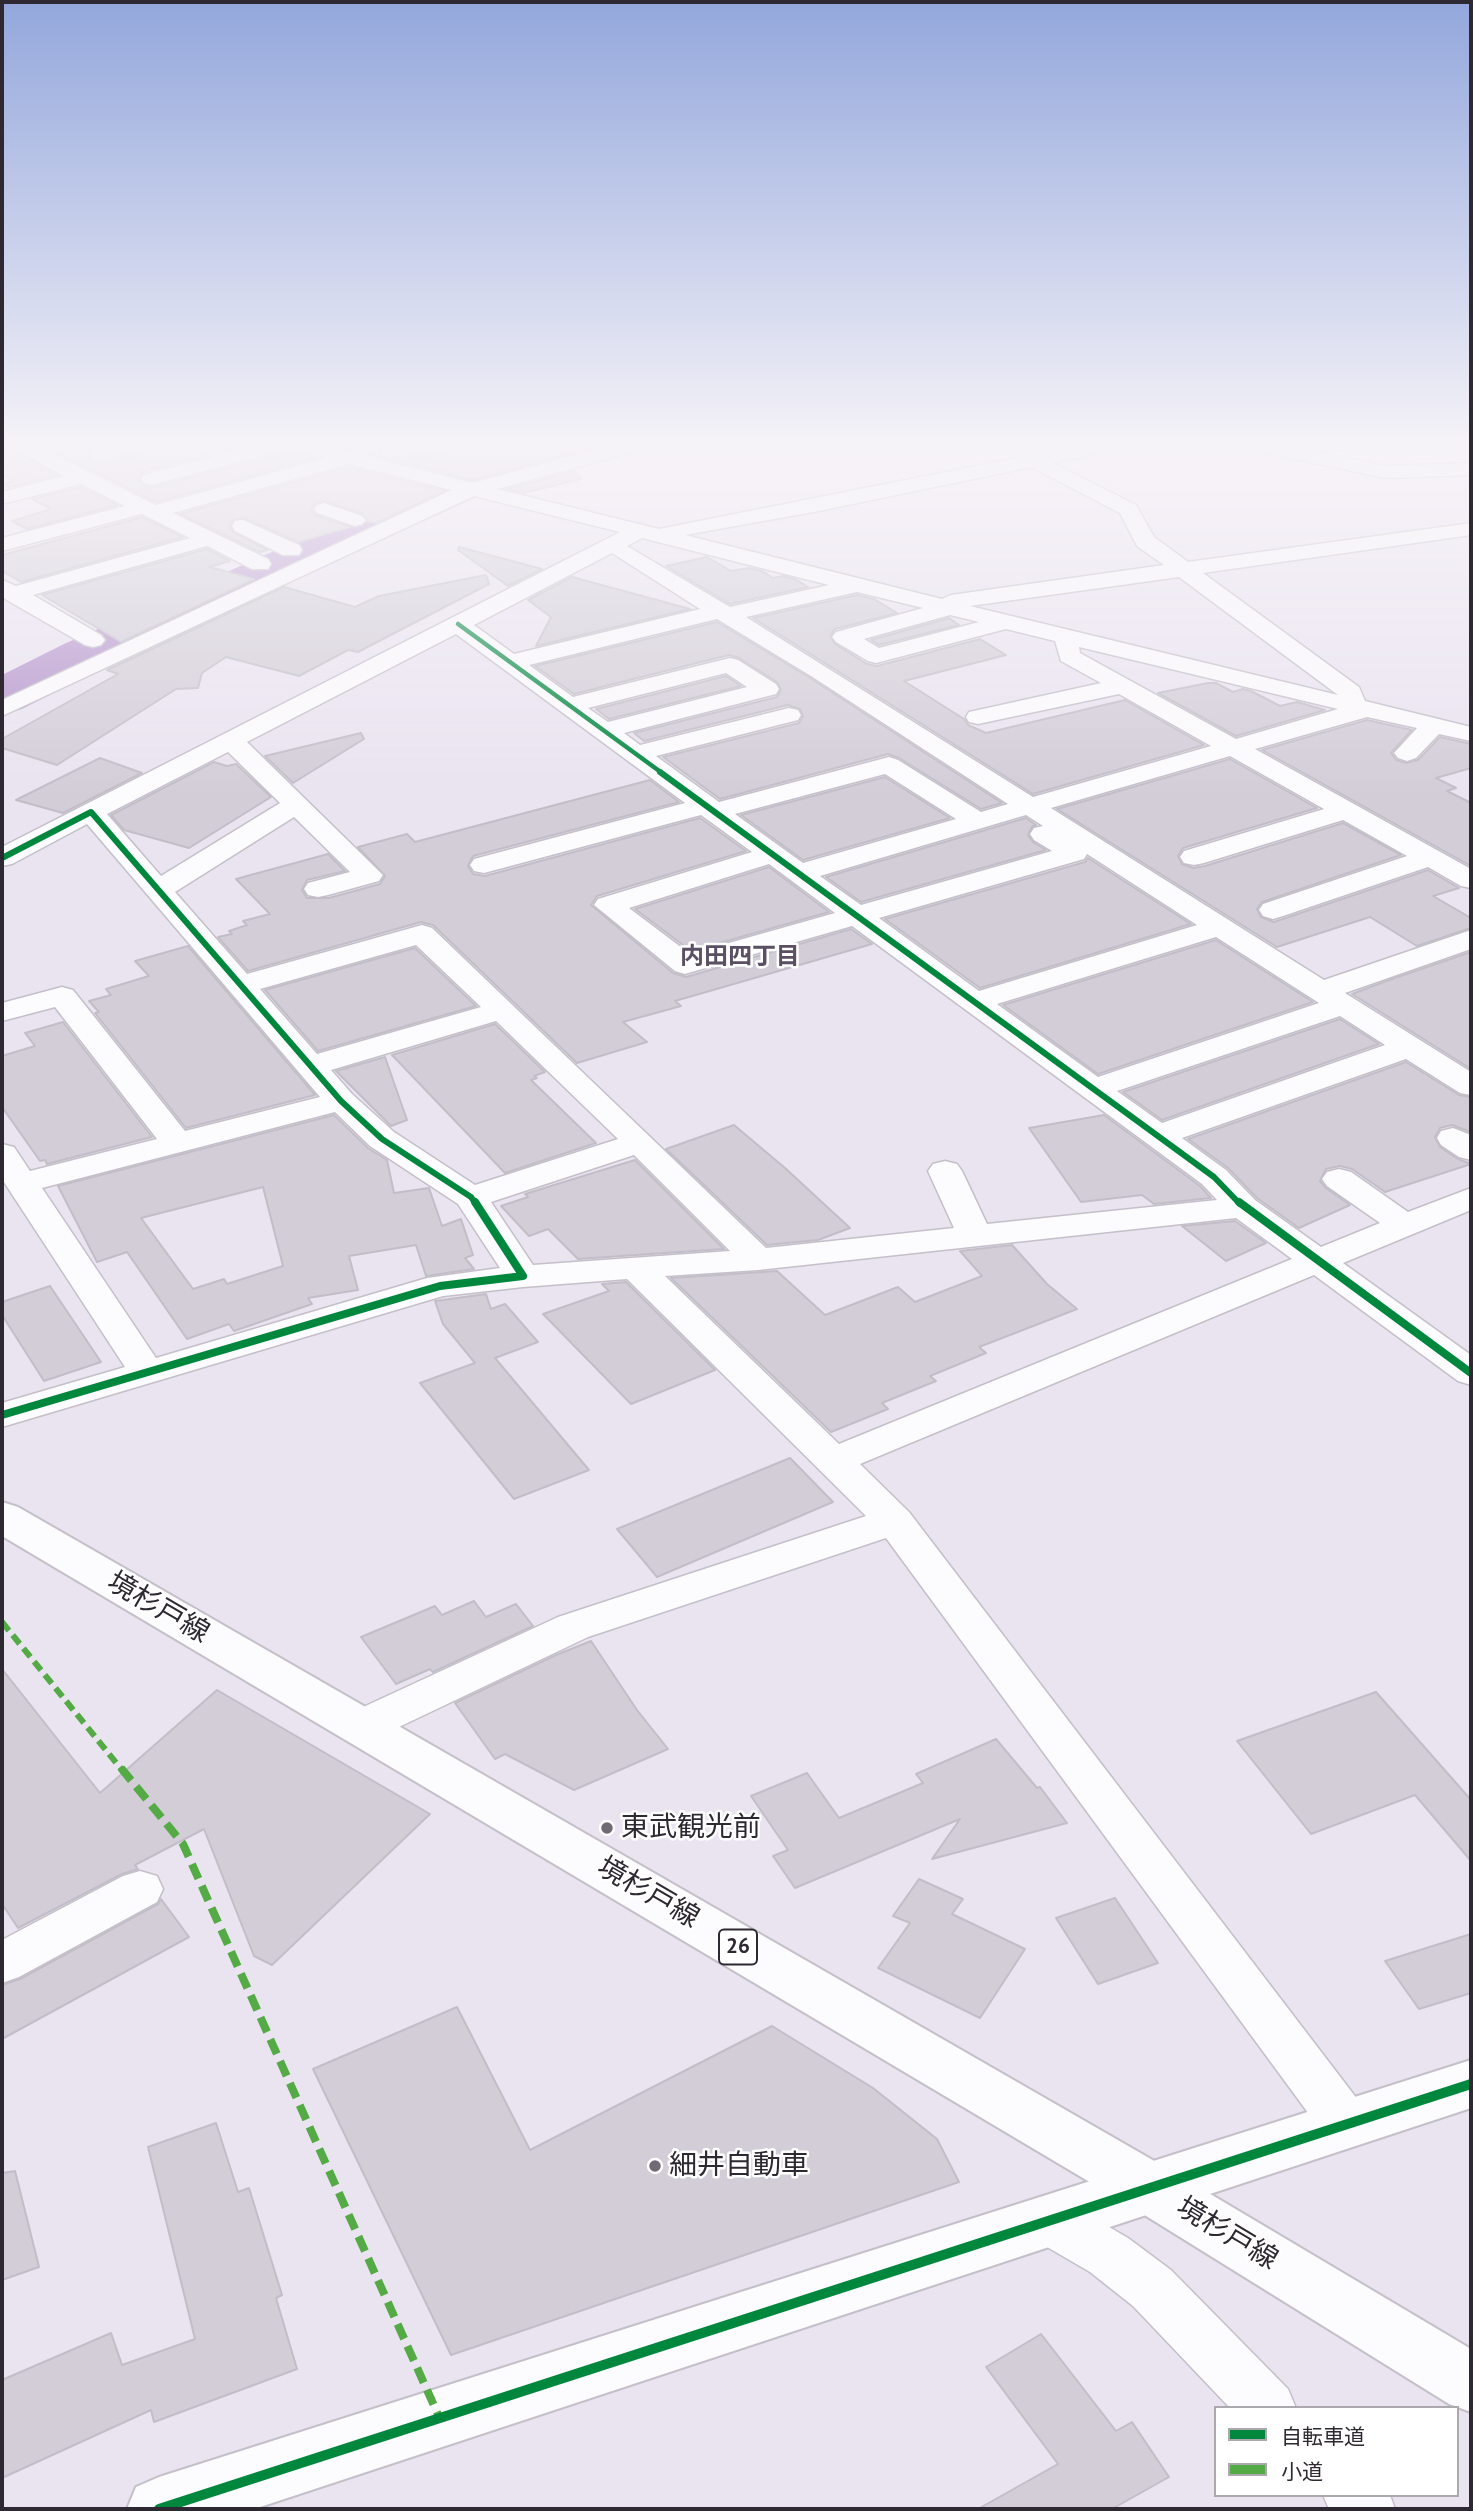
<!DOCTYPE html>
<meta charset="utf-8">
<style>
body{margin:0}
#map{position:relative;width:1473px;height:2511px;overflow:hidden;background:#eae4f0;font-family:"PT Sans","Noto Sans JP",sans-serif}
canvas{display:block}
.frame{position:absolute;inset:0;border:4px solid #2d2831;pointer-events:none}
.legend{position:absolute;left:1214px;top:2406px;width:245px;height:91px;box-sizing:border-box;background:#fff;border:2px solid #aba9ad;margin:0;padding:9px 12px;list-style:none;font-size:21px;color:#2d2831}
.legend li{display:flex;align-items:center;gap:14px;height:35px}
.legend b{width:35px;border:2px solid #aba9ad}
</style>
<div id="map">
<canvas width="1473" height="2511"></canvas>
<div class="frame"></div>
<ul class="legend">
<li><b style="height:9px;background:#00873e"></b>自転車道</li>
<li><b style="height:9px;background:#54aa45"></b>小道</li>
</ul>
</div>
<script>
const c = document.querySelector('canvas').getContext('2d');
c.lineJoin = 'round';
const toPath = rows => new Path2D(rows.map(r => 'M' + r).join(''));
function fillPath(path, color) { c.fillStyle = color; c.fill(path, 'evenodd'); }
function stroke(path, color, width, dash) { c.strokeStyle = color; c.lineWidth = width; c.lineCap = dash ? 'butt' : 'round'; c.setLineDash(dash || []); c.stroke(path); }
function drawText(font, color, halo, rows, align = 'center') {
  c.font = font + ' "PT Sans","Noto Sans JP",sans-serif'; c.lineWidth = 5; c.setLineDash([]); c.textBaseline = 'middle'; c.strokeStyle = halo; c.fillStyle = color; for (const [text, x, y, turn = 0] of rows) {
    c.save(); c.translate(x, y); c.rotate((+turn || 0) * Math.PI / 180); c.textAlign = isNaN(turn) ? turn : align; if (halo) c.strokeText(text, 0, 0); c.fillText(text, 0, 0); c.restore();
  }
}
fillPath(toPath([
 [557,444,635,444,629,454,494,489,102,668,22,709,2,714,2,675,64,644,460,469,557,444]
]), '#b494cb');
const building = toPath([
 [2,444,3,444,57,475,9,487,3,484,13,481,2,475,2,444],
 [39,444,107,444,93,448,88,455,92,461,100,464,149,451,153,444,248,444,143,472,139,481,150,488,289,452,316,458,156,502,39,444],
 [330,444,383,444,379,453,383,458,391,460,450,453,463,444,552,444,562,456,472,480,330,444],
 [349,467,444,491,376,523,368,522,363,514,325,501,316,502,311,509,315,515,350,527,298,542,244,518,233,520,230,525,233,532,268,550,260,552,180,514,349,467],
 [574,471,581,479,524,493,507,489,574,471],
 [81,487,118,505,27,529,12,521,51,509,32,499,81,487],
 [142,517,183,537,21,582,2,571,2,555,142,517],
 [459,547,542,569,508,586,458,550,459,547],
 [207,549,230,561,209,567,254,579,121,642,42,595,207,549],
 [707,557,731,571,749,568,762,571,773,578,783,576,797,580,808,587,730,604,666,566,707,557],
 [486,575,489,584,358,652,348,650,299,676,226,657,202,673,198,688,176,689,57,765,2,748,2,739,118,674,107,670,284,587,355,607,379,596,486,575],
 [572,577,690,609,536,646,551,617,528,600,572,577],
 [857,595,874,599,897,613,835,629,830,635,835,644,867,664,877,666,980,639,1006,655,904,681,964,719,968,725,986,733,1125,700,1204,745,1033,794,753,618,857,595],
 [949,618,959,625,879,645,871,640,949,618],
 [717,622,810,678,1002,803,981,809,899,758,888,754,720,799,663,757,799,723,803,716,800,709,788,705,644,741,634,733,777,697,781,690,777,682,739,658,729,655,574,694,535,666,717,622],
 [726,676,741,686,609,719,596,709,726,676],
 [1208,683,1216,683,1233,692,1243,689,1251,691,1280,706,1297,702,1325,710,1236,736,1158,693,1208,683],
 [1367,720,1412,730,1391,753,1396,760,1406,763,1418,760,1440,737,1471,744,1471,768,1436,778,1456,788,1447,791,1471,803,1471,866,1262,750,1367,720],
 [361,733,364,739,293,783,265,756,361,733],
 [100,758,142,773,63,813,16,800,100,758],
 [1230,759,1317,808,1183,848,1178,856,1182,864,1193,868,1205,866,1343,823,1401,855,1262,902,1257,909,1261,917,1274,922,1428,870,1459,888,1433,896,1471,918,1471,928,1417,946,1370,917,1277,947,1057,809,1230,759],
 [214,762,227,766,236,764,271,797,189,848,124,830,111,815,214,762],
 [885,777,950,818,803,860,741,815,885,777],
 [650,780,679,802,473,856,468,866,473,874,485,876,700,818,746,851,597,896,591,905,673,973,686,977,851,929,872,944,675,1001,681,1006,623,1022,647,1042,577,1063,433,925,421,922,248,971,218,937,232,934,229,931,247,925,243,921,270,914,236,879,328,854,345,871,307,880,302,890,307,898,329,898,380,884,385,876,358,847,407,834,415,842,650,780],
 [1026,818,1036,825,1032,827,1028,835,1033,842,1046,850,861,902,826,877,1026,818],
 [1088,858,1191,924,980,988,885,919,1085,862,1088,858],
 [769,867,829,912,691,951,635,909,769,867],
 [1216,940,1313,1002,1098,1074,1003,1005,1216,940],
 [188,946,315,1095,186,1128,95,1013,99,1012,89,1001,111,995,106,989,149,976,135,961,188,946],
 [415,948,476,1006,318,1051,265,990,415,948],
 [1471,952,1471,1069,1352,994,1389,980,1471,952],
 [1340,1019,1379,1044,1162,1120,1123,1092,1340,1019],
 [63,1022,152,1137,47,1164,45,1160,40,1161,2,1107,2,1056,35,1046,25,1033,63,1022],
 [495,1024,545,1072,534,1076,537,1078,531,1080,596,1143,505,1173,392,1055,495,1024],
 [385,1057,407,1120,391,1126,336,1071,385,1057],
 [1406,1062,1459,1095,1471,1097,1471,1132,1452,1125,1440,1128,1435,1137,1440,1147,1458,1159,1471,1164,1385,1192,1352,1169,1340,1166,1326,1169,1320,1181,1326,1188,1350,1205,1299,1228,1257,1198,1228,1168,1188,1139,1406,1062],
 [334,1115,368,1148,387,1160,394,1193,429,1188,442,1226,461,1219,473,1255,465,1258,474,1269,426,1276,416,1245,349,1256,358,1290,308,1298,312,1304,234,1331,229,1324,187,1339,127,1252,97,1262,58,1186,334,1115],
 [263,1187,283,1266,227,1284,224,1279,193,1289,141,1218,263,1187],
 [1104,1115,1200,1186,1211,1198,1154,1204,1142,1195,1081,1202,1029,1128,1104,1115],
 [734,1125,785,1168,850,1228,818,1240,767,1245,666,1149,734,1125],
 [635,1160,724,1249,578,1259,548,1229,529,1236,501,1206,528,1197,525,1194,635,1160],
 [1235,1221,1266,1243,1226,1261,1182,1226,1235,1221],
 [1012,1245,1047,1284,1077,1309,979,1347,986,1353,930,1376,936,1381,882,1403,888,1409,831,1432,671,1278,777,1271,825,1315,898,1287,915,1302,982,1276,960,1251,1012,1245],
 [626,1282,715,1370,631,1404,543,1314,609,1291,602,1284,626,1282],
 [50,1286,101,1362,44,1381,2,1315,2,1302,50,1286],
 [486,1294,491,1309,505,1304,538,1342,495,1358,589,1470,514,1499,420,1383,475,1363,443,1324,435,1301,486,1294],
 [790,1458,833,1502,657,1577,617,1529,790,1458],
 [474,1601,486,1617,516,1604,533,1626,433,1672,430,1669,396,1684,361,1637,435,1606,442,1615,474,1601],
 [591,1641,637,1710,668,1749,574,1790,505,1754,495,1759,455,1703,556,1655,591,1641],
 [2,1669,100,1793,217,1690,430,1814,272,1965,254,1956,204,1829,135,1865,138,1869,122,1874,18,1928,2,1904,2,1669],
 [1376,1692,1471,1800,1471,1861,1415,1795,1311,1834,1237,1741,1376,1692],
 [996,1739,1037,1788,1040,1787,1067,1823,932,1859,960,1819,795,1888,773,1856,788,1850,751,1796,807,1773,839,1818,923,1783,916,1774,996,1739],
 [919,1879,963,1899,952,1914,1025,1949,980,2018,878,1968,910,1923,893,1916,919,1879],
 [1115,1898,1158,1963,1098,1984,1056,1918,1115,1898],
 [161,1899,189,1937,2,2039,2,1985,20,1979,158,1904,161,1899],
 [1471,1934,1471,1993,1419,2009,1385,1961,1471,1934],
 [457,2007,530,2150,772,2026,873,2088,937,2139,959,2182,451,2355,313,2069,457,2007],
 [216,2123,238,2192,249,2188,282,2295,276,2298,297,2369,154,2422,151,2410,2,2478,2,2380,111,2333,122,2365,195,2339,148,2147,216,2123],
 [15,2171,39,2267,2,2280,2,2173,15,2171],
 [1041,2334,1116,2431,1132,2422,1169,2477,1112,2509,978,2509,1058,2464,986,2367,1041,2334]
]);
fillPath(building, '#d2cdd7');
stroke(building, '#c2bec7', 2);
const minor = toPath([
 [6,444,32,444,156,505,326,458,289,449,151,485,144,483,141,479,144,475,260,444,318,444,472,483,617,444,651,444,648,448,497,489,659,529,1016,458,1018,452,1025,450,1037,454,1083,444,1124,444,1121,448,1053,463,1136,505,1154,537,1188,562,1471,523,1471,535,1203,573,1359,687,1365,701,1471,727,1471,741,1439,734,1416,758,1407,761,1398,758,1394,753,1417,728,1367,717,1255,749,1471,869,1471,888,1461,886,1428,867,1283,916,1273,919,1263,916,1259,910,1263,904,1407,856,1343,820,1204,863,1194,865,1184,863,1180,857,1184,851,1324,809,1230,756,1051,808,1324,980,1471,930,1471,949,1345,993,1471,1072,1471,1095,1460,1093,1406,1059,1182,1138,1226,1170,1255,1200,1321,1247,1380,1223,1327,1186,1322,1179,1327,1172,1339,1169,1351,1172,1408,1212,1471,1188,1471,1210,1343,1263,1471,1355,1471,1385,1458,1381,1314,1275,860,1464,909,1512,1364,2108,1372,2124,1364,2140,1346,2146,1328,2140,886,1538,588,1637,378,1737,362,1742,346,1737,340,1726,346,1715,558,1617,866,1516,627,1279,523,1287,443,1296,2,1427,2,1403,125,1367,2,1179,2,1144,14,1147,30,1171,157,1139,55,1007,2,1021,2,1003,62,987,73,990,185,1131,320,1097,87,824,12,864,2,866,2,847,620,532,474,496,2,716,2,700,452,490,349,464,173,513,268,559,271,564,268,569,252,569,207,546,33,595,101,635,105,640,101,645,93,647,85,645,5,599,2,596,2,580,16,586,190,538,142,514,2,551,2,538,125,506,81,484,2,504,2,492,64,476,6,444],
 [1031,467,1120,513,1137,546,1164,565,951,595,942,599,685,535,819,511,1031,467],
 [642,538,829,585,730,607,627,546,642,538],
 [612,553,700,609,514,654,474,625,612,553],
 [1179,577,1338,695,970,606,1179,577],
 [857,592,923,608,836,632,832,637,836,642,868,661,876,663,1006,629,1055,641,1061,661,1101,683,969,712,966,717,969,722,978,724,1119,694,1211,746,1033,797,746,617,857,592],
 [950,615,979,622,879,648,864,639,950,615],
 [717,619,811,676,1008,804,981,812,898,760,889,757,719,802,656,756,798,720,801,715,798,710,789,708,640,745,624,733,776,694,779,689,776,684,738,660,730,658,573,697,529,665,717,619],
 [456,634,685,803,474,859,470,865,474,871,484,873,701,815,752,852,598,899,594,905,675,971,685,974,695,971,852,926,1202,1184,1217,1200,987,1224,962,1171,957,1164,945,1161,933,1164,928,1171,954,1228,766,1248,432,928,422,925,247,974,175,892,294,817,350,872,308,883,304,889,308,895,318,897,328,895,379,881,383,875,247,742,456,634],
 [1079,647,1338,709,1236,739,1080,653,1079,647],
 [726,673,747,687,608,722,588,708,726,673],
 [228,752,280,803,161,876,107,814,228,752],
 [885,774,956,819,803,863,735,814,885,774],
 [1026,815,1043,826,1034,828,1030,834,1034,840,1052,851,861,905,820,876,1026,815],
 [1087,854,1197,925,979,991,879,918,1084,859,1087,854],
 [769,864,835,913,690,954,629,908,769,864],
 [1216,937,1319,1003,1098,1077,997,1004,1216,937],
 [416,945,481,1007,317,1054,260,989,416,945],
 [1340,1016,1385,1045,1162,1123,1117,1091,1340,1016],
 [496,1021,618,1139,475,1185,394,1132,352,1094,331,1070,496,1021],
 [335,1112,370,1146,458,1204,500,1268,427,1278,156,1358,42,1188,335,1112],
 [634,1155,730,1251,533,1265,491,1202,634,1155],
 [1236,1218,1292,1259,839,1444,665,1276,758,1270,1236,1218],
 [117,444,151,444,148,448,101,461,94,459,91,455,94,451,117,444],
 [396,444,460,444,450,450,391,457,384,455,381,451,384,447,396,444],
 [1242,444,1282,444,1385,466,1471,463,1471,475,1385,478,1252,450,1242,444],
 [324,503,362,516,366,520,362,524,355,526,317,513,314,509,317,505,324,503],
 [243,520,299,545,302,550,299,555,283,555,235,531,232,526,235,521,243,520],
 [1453,1128,1471,1135,1471,1160,1459,1157,1441,1145,1437,1138,1441,1131,1453,1128],
 [140,1871,157,1876,163,1889,157,1902,19,1977,2,1983,2,1940,123,1876,140,1871],
 [1049,2196,1068,2203,1128,2238,1171,2270,1288,2389,1296,2408,1230,2408,1133,2306,1090,2272,1030,2237,1022,2220,1030,2203,1049,2196],
 [1323,2495,1390,2495,1395,2509,1329,2509,1323,2495]
]);
const tertiary = toPath([
 [1471,2060,1471,2108,254,2509,127,2509,136,2487,159,2477,1471,2060]
]);
const primary = toPath([
 [2,1502,18,1507,1170,2170,1471,2349,1471,2412,1449,2404,1130,2206,2,1536,2,1502]
]);
stroke(minor, '#c4bfc9', 3);
stroke(tertiary, '#c4bfc9', 4);
stroke(primary, '#c4bfc9', 4);
fillPath(minor, '#fcfbfd');
fillPath(tertiary, '#fcfbfd');
fillPath(primary, '#fcfbfd');
stroke(toPath([
 [2,1622,122,1770]
]), '#54aa45', 6, [11, 6]);
stroke(toPath([
 [121,1768,183,1844,440,2419]
]), '#54aa45', 8, [16, 8]);
stroke(toPath([
 [458,624,662,773]
]), '#00873e', 4.5);
stroke(toPath([
 [660,772,1214,1177,1240,1204],
 [2,858,91,812,341,1101,382,1139,471,1197,476,1204]
]), '#00873e', 6);
stroke(toPath([
 [1239,1202,1471,1373],
 [2,1415,440,1286,523,1276,475,1202]
]), '#00873e', 8);
stroke(toPath([
 [159,2509,1471,2084]
]), '#00873e', 10);
const sky = c.createLinearGradient(0, 0, 0, 796);
sky.addColorStop(0, '#93a7dc');
sky.addColorStop(0.56, '#f6f3f8');
sky.addColorStop(1, '#f6f3f800');
c.fillStyle = sky;
c.fillRect(0, 0, 1473, 796);
for (const [x, y, r, color] of [
 [607,1828,7,"#6f6a74"],
 [655,2166,7,"#6f6a74"]
]) { const dot = new Path2D(); dot.arc(x, y, r, 0, 2 * Math.PI); c.fillStyle = color; c.fill(dot); stroke(dot, '#fff', 2.5); }
for (const [x, y, w] of [
 [738,1947,38]
]) { const box = new Path2D(); box.roundRect(x - w / 2, y - 17.5, w, 35, 5); c.fillStyle = '#fff'; c.fill(box); stroke(box, '#2d2831', 2); }
drawText('bold 21px', '#2d2831', null, [
 ["26",738,1947]
]);
drawText('bold 24px', '#5a4f63', '#fff', [
 ["内田四丁目",740,957]
]);
drawText('28px', '#2d2831', '#fff', [
 ["境杉戸線",158,1608,30],
 ["境杉戸線",648,1893,30],
 ["境杉戸線",1227,2234,31]
]);
drawText('28px', '#2d2831', '#fff', [
 ["東武観光前",621,1828],
 ["細井自動車",669,2166]
], 'left');
</script>
